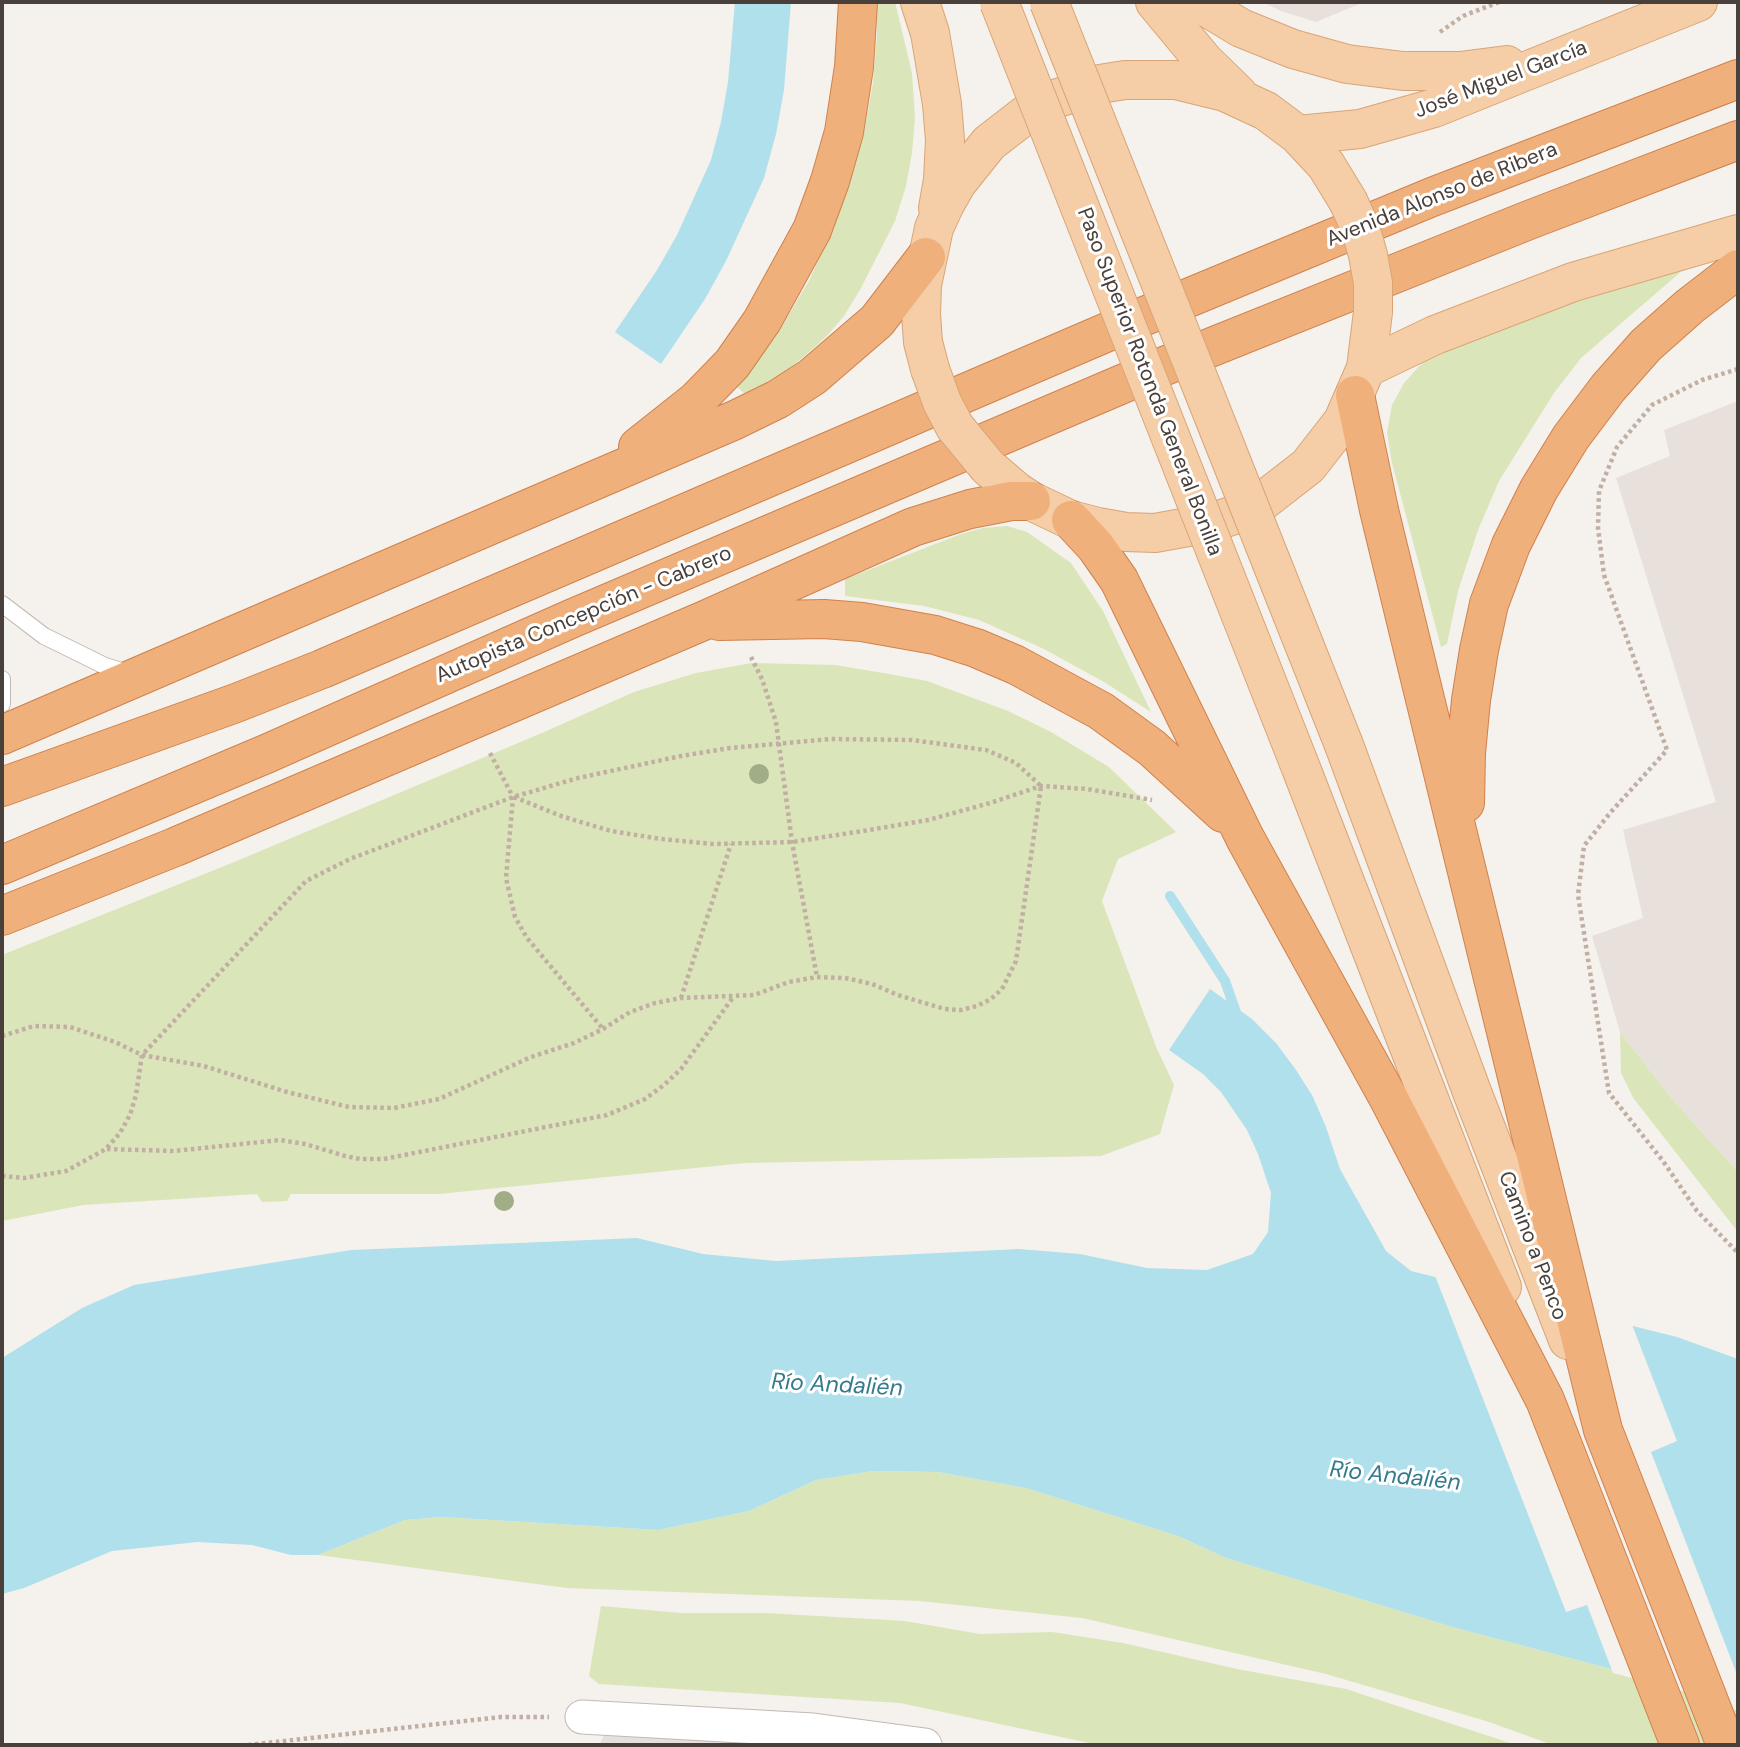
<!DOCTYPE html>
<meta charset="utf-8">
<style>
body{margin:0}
#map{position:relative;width:1740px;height:1747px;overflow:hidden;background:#f5f1ed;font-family:"DM Sans",sans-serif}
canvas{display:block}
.frame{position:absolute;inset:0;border:4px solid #49403b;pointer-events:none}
</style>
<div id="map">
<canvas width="1740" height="1747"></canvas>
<div class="frame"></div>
</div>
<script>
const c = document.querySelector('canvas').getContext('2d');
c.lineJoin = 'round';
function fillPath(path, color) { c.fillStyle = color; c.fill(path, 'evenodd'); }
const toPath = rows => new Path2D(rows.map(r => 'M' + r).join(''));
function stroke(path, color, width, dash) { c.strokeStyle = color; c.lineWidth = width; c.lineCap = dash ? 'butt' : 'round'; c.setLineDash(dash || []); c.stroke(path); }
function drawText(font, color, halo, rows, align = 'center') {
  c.font = font + ' "DM Sans",sans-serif'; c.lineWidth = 6; c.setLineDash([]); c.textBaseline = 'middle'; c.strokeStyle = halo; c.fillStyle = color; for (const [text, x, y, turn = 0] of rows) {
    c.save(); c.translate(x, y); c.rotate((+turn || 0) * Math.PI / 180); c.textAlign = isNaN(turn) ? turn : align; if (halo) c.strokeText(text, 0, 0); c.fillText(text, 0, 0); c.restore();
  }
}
fillPath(toPath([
 [1262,2,1364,2,1316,22,1281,11],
 [1738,401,1738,1172,1672,1099,1620,1032,1592,936,1643,918,1623,830,1716,802,1616,478,1670,456,1664,430]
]), '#e8e1db');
fillPath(toPath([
 [607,1730,852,1745,599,1745]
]), '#e5e0de');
fillPath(toPath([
 [877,2,895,2,912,73,915,118,912,153,906,186,895,221,861,288,844,316,826,337,801,359,773,381,747,396,735,385,775,338,810,279,831,232,847,187,863,138,873,83,877,35],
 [1683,270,1581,358,1554,393,1499,481,1478,530,1458,591,1447,644,1441,647,1392,463,1387,433,1392,405,1404,383,1421,364,1449,347,1527,316],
 [1007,526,1027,532,1071,563,1103,611,1151,712,1104,682,1044,649,979,620,924,606,845,596,845,579,961,534,983,528],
 [752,663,835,665,889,674,927,681,1008,711,1051,732,1109,767,1176,832,1118,859,1102,901,1157,1049,1174,1085,1160,1134,1101,1156,745,1163,439,1194,291,1194,287,1201,262,1202,257,1194,83,1205,2,1221,2,955,227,865,542,733,634,692,696,673],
 [1620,1032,1672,1099,1738,1172,1738,1232,1634,1099,1621,1073],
 [873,1471,938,1472,1026,1488,1178,1536,1226,1558,1456,1628,1683,1688,1738,1708,1738,1745,1553,1745,1486,1721,1326,1674,1082,1618,920,1601,567,1588,318,1555,405,1520,442,1517,658,1530,749,1511,816,1480],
 [601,1606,681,1613,766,1613,905,1621,980,1634,1052,1632,1123,1643,1237,1669,1346,1689,1516,1745,1099,1745,900,1703,599,1684,589,1676]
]), '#dbe5ba');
fillPath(toPath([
 [735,2,791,2,784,90,776,134,764,178,726,261,705,299,661,364,615,332,657,270,677,235,711,160,721,122,728,82],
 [1210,989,1252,1019,1276,1043,1296,1070,1312,1095,1326,1127,1340,1169,1386,1251,1411,1271,1677,1337,1738,1359,1738,1708,1683,1688,1456,1628,1226,1558,1178,1536,1026,1488,938,1472,873,1471,816,1480,749,1511,658,1530,442,1517,405,1520,318,1555,291,1555,252,1545,198,1542,112,1551,24,1588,2,1594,2,1358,82,1308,134,1285,351,1250,637,1238,703,1254,776,1261,1019,1249,1080,1254,1147,1268,1207,1270,1253,1254,1268,1232,1271,1193,1258,1154,1247,1130,1221,1092,1203,1074,1169,1050]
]), '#b0e0eb');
fillPath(toPath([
 [1434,1273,1631,1322,1677,1441,1651,1452,1738,1677,1738,1711,1682,1691,1613,1673,1587,1605,1566,1612]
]), '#f5f1ed');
stroke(toPath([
 [1170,896,1225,981,1238,1018]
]), '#b0e0eb', 10);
const lane = toPath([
 [2,604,44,636,105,666,128,673],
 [2,679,2,704]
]);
const street = toPath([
 [582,1717,813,1730,925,1745]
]);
const primary = toPath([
 [920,2,930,33,942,104,945,140,943,180,938,208],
 [1155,2,1204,61,1238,94],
 [1198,2,1241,28,1293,49,1347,64,1403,71,1460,71,1507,65],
 [1298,135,1360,129,1434,108,1698,2],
 [1366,368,1435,335,1573,282,1738,234],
 [930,369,923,342,921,314,922,285,934,228,945,204,957,183,989,143,1029,112,1052,100,1100,84,1125,80,1176,80,1225,92,1266,111,1298,135,1326,165,1348,201],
 [988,467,1016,491,1031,501,1071,520,1098,527,1126,532,1155,533,1210,523,1237,514,1263,501,1308,466,1343,421,1366,368,1373,312],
 [1344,745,1472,1092,1568,1340],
 [1299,763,1502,1287]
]);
const highway = toPath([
 [1355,395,1379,510,1603,1430,1726,1745],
 [638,447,696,401,732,364,762,321,812,230,830,181,844,132,854,67,858,2],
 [1071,520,1096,547,1119,580,1245,838,1389,1099,1545,1400,1680,1745],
 [719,621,824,619,862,622,935,635,976,648,1016,665,1101,711,1152,748,1223,813],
 [2,735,735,420,778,399,812,377,877,321,926,257],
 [2,787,236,703,322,669,1147,315,1432,197,1738,79],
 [1465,803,1466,753,1471,700,1479,650,1489,604,1511,545,1539,489,1571,437,1608,388,1646,345,1690,306,1738,269],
 [2,865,266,754,573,618,1167,365,1529,220,1738,140],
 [2,916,175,847,703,621,913,527,970,509,1011,501,1031,501]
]);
stroke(lane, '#c3b9b3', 18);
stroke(street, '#c3b9b3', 35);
stroke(primary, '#d9a576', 40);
stroke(highway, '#cf824c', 40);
stroke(toPath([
 [1440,32,1463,16,1499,2],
 [1738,369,1702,380,1652,405,1617,447,1599,491,1598,528,1604,575,1667,750,1610,813,1584,846,1578,895,1609,1093,1663,1161,1697,1211,1738,1253],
 [751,657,762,679,776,722,792,842,817,977],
 [490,753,513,797,506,878,515,917,527,938,603,1029],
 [514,797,561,816,611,831,661,839,713,844,792,842,863,831,928,820,990,803,1041,786,1087,789,1152,800],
 [681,998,731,844],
 [2,1036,34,1026,70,1027,115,1042,142,1055,204,1066,287,1092,349,1107,394,1108,439,1099,531,1057,574,1043,603,1029,630,1012,655,1003,681,998,754,995,789,982,817,977,845,978,872,984,898,995,945,1009,961,1010,977,1006,991,999,1002,989,1016,961,1041,786],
 [107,1149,174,1151,280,1140,305,1144,345,1156,360,1159,384,1159,607,1115,645,1099,664,1085,681,1069,734,996],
 [2,1176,24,1178,66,1171,106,1149,120,1133,130,1115,136,1095,142,1055,306,881,350,859,513,797,578,778,681,756,730,748,831,739,912,740,986,750,1016,763,1041,786],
 [248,1745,501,1717,549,1717]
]), '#c0afa2', 4.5, [3.5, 3.5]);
stroke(lane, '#fff', 16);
stroke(street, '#fff', 33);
stroke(primary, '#f5cda6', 38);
stroke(highway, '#f0b07c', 38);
const primaryBridge = toPath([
 [999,2,1299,763],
 [1049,2,1344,745],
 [1348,201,1360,227,1368,255,1373,283,1373,312],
 [930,369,942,402,955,427,988,467]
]);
stroke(primaryBridge, '#d9a576', 40, []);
stroke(primaryBridge, '#f5cda6', 38);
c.fillStyle = '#a0ad86';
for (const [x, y] of [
 [759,774],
 [504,1201]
]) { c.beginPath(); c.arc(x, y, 10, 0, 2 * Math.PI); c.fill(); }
drawText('21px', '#49403b', '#fff', [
 ["José Miguel García",1501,80,-21],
 ["Avenida Alonso de Ribera",1442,195,-22],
 ["Paso Superior Rotonda General Bonilla",1149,382,69],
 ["Autopista Concepción - Cabrero",584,615,-23],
 ["Camino a Penco",1532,1246,69]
]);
drawText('italic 23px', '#347b8d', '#fff', [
 ["Río Andalién",837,1386,3],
 ["Río Andalién",1395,1477,6]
]);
</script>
